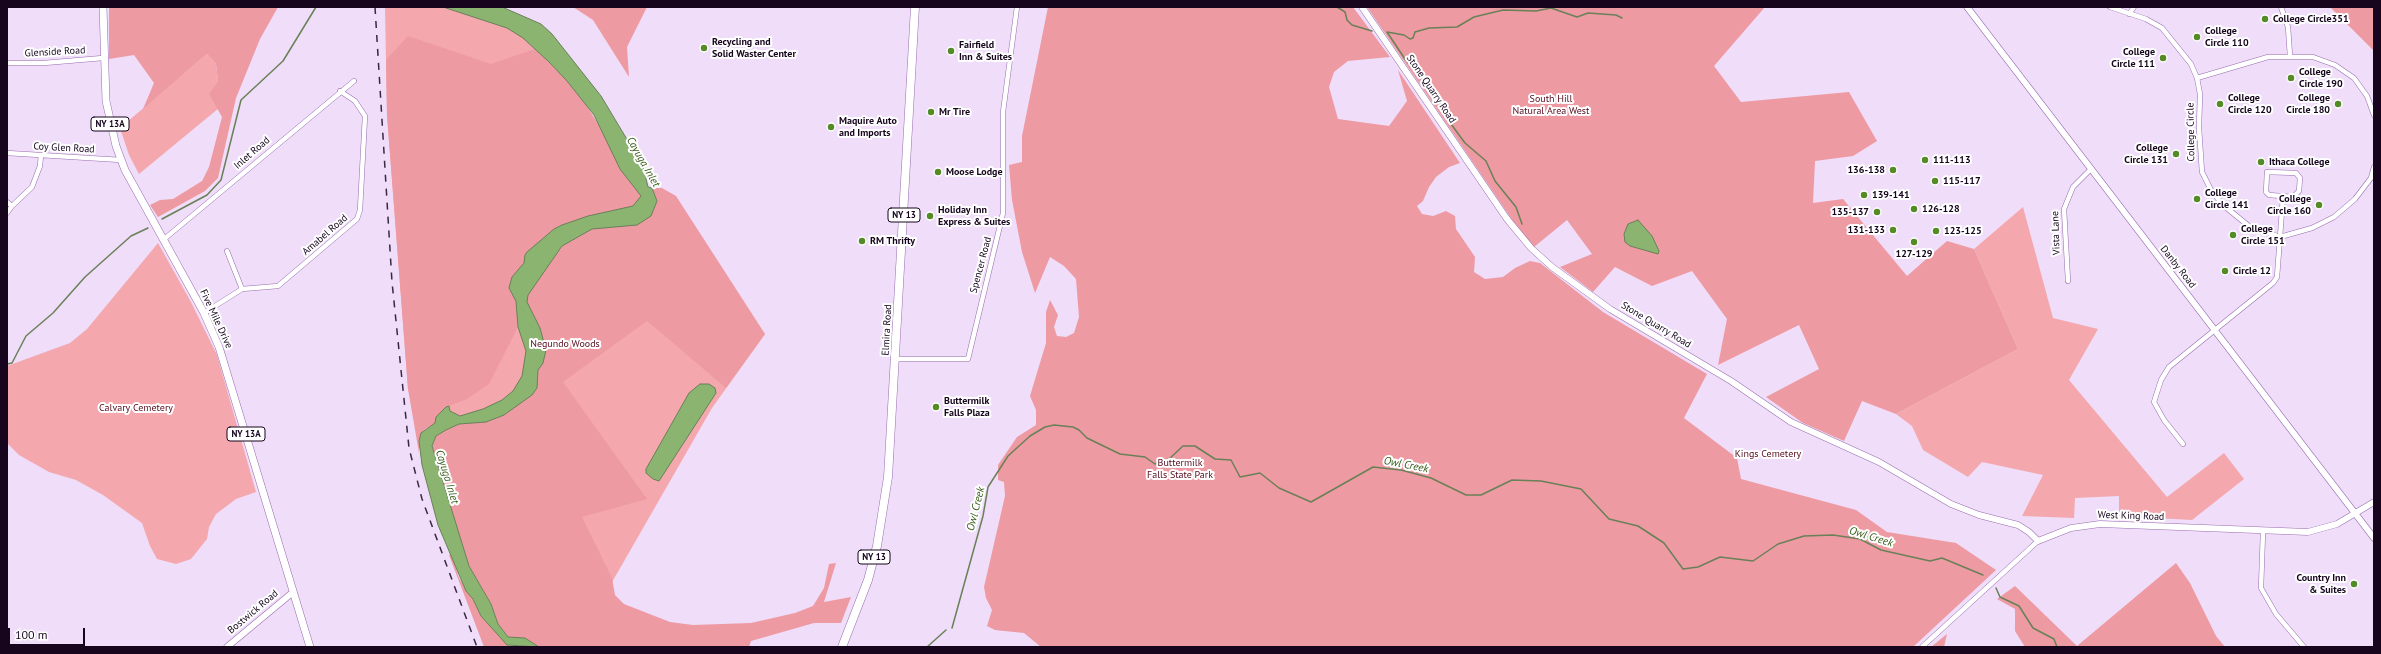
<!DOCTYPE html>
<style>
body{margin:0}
#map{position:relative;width:2381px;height:654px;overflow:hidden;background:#efddf9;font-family:"PT Sans",sans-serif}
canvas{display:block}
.frame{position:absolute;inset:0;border:8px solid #16051d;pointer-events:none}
.scale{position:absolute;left:8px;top:628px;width:77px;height:18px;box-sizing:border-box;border:2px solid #16051d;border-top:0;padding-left:5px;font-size:12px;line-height:14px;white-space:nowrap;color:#16051d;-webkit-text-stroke:3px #fff;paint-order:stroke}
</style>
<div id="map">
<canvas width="2381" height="654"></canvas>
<div class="frame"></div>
<div class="scale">100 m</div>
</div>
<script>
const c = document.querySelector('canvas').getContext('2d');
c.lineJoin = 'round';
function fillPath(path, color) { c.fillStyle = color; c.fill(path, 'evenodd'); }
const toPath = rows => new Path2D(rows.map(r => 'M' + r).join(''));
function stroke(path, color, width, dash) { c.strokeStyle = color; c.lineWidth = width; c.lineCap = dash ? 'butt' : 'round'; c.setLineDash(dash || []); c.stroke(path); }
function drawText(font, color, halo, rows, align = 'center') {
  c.font = font + ' "PT Sans",sans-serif'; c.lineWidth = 4; c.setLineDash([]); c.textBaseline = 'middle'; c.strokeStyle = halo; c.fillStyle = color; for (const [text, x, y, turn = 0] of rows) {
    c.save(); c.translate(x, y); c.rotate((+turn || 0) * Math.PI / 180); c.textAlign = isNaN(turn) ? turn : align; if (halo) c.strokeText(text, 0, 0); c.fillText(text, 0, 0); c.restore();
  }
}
fillPath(toPath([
 [385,7,475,7,532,30,651,200,765,334,712,408,596,610,412,402,408,389,387,115],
 [207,54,216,64,218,81,210,94,219,108,139,174,129,155,120,128],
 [2023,207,2053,318,2098,329,2069,380,2167,497,2224,453,2244,479,2192,520,2119,516,2119,496,2075,498,2074,518,2022,516,2043,475,1982,462,1968,477,1923,450,1912,426,1896,414,2018,349,1974,249],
 [158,243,191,302,217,355,256,492,236,499,216,514,209,527,207,539,191,559,176,564,157,559,150,546,142,523,103,495,76,480,49,472,19,455,7,443,7,366,70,343,87,329]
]), '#f4a8ae');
fillPath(toPath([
 [109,7,278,7,260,39,236,98,218,178,205,191,158,217,150,205,160,200,173,199,202,181,209,167,222,117,209,94,218,81,216,64,207,54,143,109,154,83,134,55,109,59],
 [573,7,647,7,627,47,629,77,593,20],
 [1048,7,1353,7,1390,57,1348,61,1334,72,1329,87,1338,119,1389,126,1407,101,1398,70,1460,163,1449,167,1436,177,1429,187,1423,201,1417,206,1422,214,1433,216,1446,211,1455,216,1456,229,1475,257,1474,272,1485,279,1503,277,1515,268,1530,261,1540,263,1603,312,1707,374,1684,418,1737,458,1741,479,1856,510,1887,532,1956,543,1996,570,1913,647,1041,647,1024,633,995,630,987,626,992,610,986,598,984,587,1005,496,1004,482,998,480,998,465,1017,437,1036,425,1036,410,1030,396,1046,343,1046,312,1050,300,1058,315,1054,327,1057,336,1066,337,1074,333,1079,317,1076,279,1064,266,1050,257,1035,293,1022,252,1012,200,1009,165,1022,162,1022,136],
 [1367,7,1765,7,1714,66,1741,102,1849,92,1877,141,1853,156,1815,161,1813,203,1843,199,1907,276,1947,241,1974,249,2018,349,1896,414,1862,401,1844,441,1803,423,1766,397,1819,369,1799,325,1718,365,1727,319,1692,271,1652,286,1615,267,1593,292,1560,267,1592,254,1567,220,1534,247,1517,227],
 [2330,7,2374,7,2374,51],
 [408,36,491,64,535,49,567,81,585,103,606,137,620,169,641,196,634,206,588,216,554,229,525,255,524,263,512,277,509,288,516,301,518,327,489,384,467,399,446,407,436,417,435,423,424,430,419,441,419,453,408,389,387,115,386,60],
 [652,188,662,188,676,196,765,334,726,388,647,321,563,382,647,499,582,517,612,578,615,595,624,604,670,622,693,625,751,623,795,613,813,606,824,588,829,564,836,563,824,602,851,597,841,623,814,623,751,641,749,647,539,647,525,638,508,637,498,624,491,604,469,566,433,456,432,447,436,436,459,424,486,422,504,415,532,395,537,388,538,370,543,363,546,350,540,328,527,302,528,295,547,266,567,242,592,229,637,225,657,201],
 [449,555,452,555,459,578,473,599,481,616,510,647,484,647],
 [2176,563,2190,583,2216,636,2225,647,2025,647,2015,631,2015,609,1997,599,2015,586,2077,646],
 [1947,634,1944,647,1931,647]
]), '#ee9aa2');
const water = toPath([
 [443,7,502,7,541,24,552,34,601,96,643,166,648,187,652,188,657,201,651,216,637,225,592,229,562,246,528,295,527,302,540,328,546,350,543,363,538,370,537,388,532,395,504,415,486,422,459,424,446,430,436,436,432,446,469,566,491,604,498,624,508,637,525,638,539,647,507,645,481,616,473,599,466,591,438,525,422,465,419,441,421,433,435,423,436,417,446,407,449,406,450,411,460,416,483,409,502,400,513,391,522,376,526,351,518,327,516,301,509,288,512,277,524,263,525,255,527,252,554,229,562,225,588,216,633,206,641,196,620,169,594,115,567,81,549,62,523,38,507,28,443,7],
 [1638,220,1652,236,1659,251,1658,254,1630,246,1625,242,1624,234,1628,224,1638,220],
 [700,384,709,384,715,388,716,393,659,481,653,479,646,473,646,469,689,393,700,384]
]);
fillPath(water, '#8cb471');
stroke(water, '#698058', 1);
stroke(toPath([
 [1337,7,1345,12,1347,20,1352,25,1372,31],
 [1387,32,1404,35,1410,39,1413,38,1415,32,1429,28,1457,27,1474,17,1503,10,1536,11,1551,8,1577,17,1588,13,1616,15,1622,18],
 [1387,32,1405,59,1436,97,1450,118,1451,124,1465,143,1486,161,1495,181,1516,207,1522,224],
 [162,219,207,195,221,180,241,100,283,61,316,7],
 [7,364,12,363,26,336,53,313,85,277,131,236,148,228],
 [1996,588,2000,597,2019,606,2033,628,2054,639,2057,647],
 [952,628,983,516,988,487,1008,456,1030,436,1045,427,1054,425,1073,427,1079,430,1087,438,1120,454,1145,457,1155,464,1169,459,1183,446,1195,446,1215,459,1231,460,1240,477,1260,473,1279,488,1311,502,1373,467,1401,470,1431,478,1466,495,1481,495,1512,480,1541,481,1581,489,1609,519,1638,526,1664,543,1683,569,1698,567,1720,557,1753,561,1778,544,1804,536,1833,535,1860,539,1881,550,1930,561,1942,558,1983,575],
 [927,647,946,630]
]), '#698058', 1.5);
const street = toPath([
 [2110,7,2146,19,2162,28,2191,64,2197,78,2200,94,2199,128,2202,172,2211,190,2223,205,2250,227,2280,237,2312,228,2334,217,2355,199,2371,178,2374,167],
 [2281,7,2288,27,2290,56],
 [2129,14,2134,7],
 [7,63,44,63,103,58],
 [2197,78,2268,57,2313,57,2335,65,2354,78,2367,96,2374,115],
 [7,153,121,160],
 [2267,172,2296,173,2300,178,2299,191,2293,197,2269,195,2266,192,2267,172],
 [7,202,12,206],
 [7,213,12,206,32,187,40,166,41,155],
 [163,240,354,81],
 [227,251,242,289],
 [2068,281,2064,209,2073,187,2091,169],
 [204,313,242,289,278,286,357,219,360,210,365,116,355,101,340,91],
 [896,359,968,359,1003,213,1003,112,1017,7],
 [2183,444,2164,420,2154,402,2161,380,2169,367,2273,283,2277,277,2283,197],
 [2263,532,2261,588,2276,614,2304,647],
 [1922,647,2038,541]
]);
const secondary = toPath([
 [1362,7,1507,219,1531,248,1552,267,1610,309,1731,381,1791,422,1879,462,1951,504,1979,515,2018,525,2029,532,2038,541,2071,528,2100,524,2308,532,2337,524,2374,502],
 [1967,7,2374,538],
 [227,647,292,593]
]);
const primary = toPath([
 [103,7,106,101,116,146,125,170,204,313,219,347,310,647]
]);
const highway = toPath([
 [842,647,868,580,877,546,888,477,915,7]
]);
stroke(street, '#986dae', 5.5);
stroke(secondary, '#986dae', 7);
stroke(primary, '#986dae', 8);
stroke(highway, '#986dae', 9);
stroke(street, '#fff', 4.5);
stroke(secondary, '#fff', 6);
stroke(primary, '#fff', 7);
stroke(highway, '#fff', 8);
stroke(toPath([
 [375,7,392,282,409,448,422,499,477,647]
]), '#3a2841', 1.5, [7, 7]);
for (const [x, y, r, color] of [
 [2265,19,4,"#548b26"],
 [2197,37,4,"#548b26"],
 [704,48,4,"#548b26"],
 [951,51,4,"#548b26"],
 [2163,58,4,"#548b26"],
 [2291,78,4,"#548b26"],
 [2220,104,4,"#548b26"],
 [2338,104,4,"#548b26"],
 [931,112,4,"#548b26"],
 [831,127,4,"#548b26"],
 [2176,154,4,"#548b26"],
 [1925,160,4,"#548b26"],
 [2261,162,4,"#548b26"],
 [1893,170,4,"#548b26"],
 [938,172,4,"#548b26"],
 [1935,181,4,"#548b26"],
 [1864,195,4,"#548b26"],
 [2197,199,4,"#548b26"],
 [2319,205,4,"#548b26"],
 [1914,209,4,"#548b26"],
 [1877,212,4,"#548b26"],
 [930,216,4,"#548b26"],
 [1893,230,4,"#548b26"],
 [1936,231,4,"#548b26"],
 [2233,235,4,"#548b26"],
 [862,241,4,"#548b26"],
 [1914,242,4,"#548b26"],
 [2225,271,4,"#548b26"],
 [936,407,4,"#548b26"],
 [2354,584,4,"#548b26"]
]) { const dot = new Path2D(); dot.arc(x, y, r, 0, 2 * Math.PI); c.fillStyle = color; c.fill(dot); stroke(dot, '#fff', 1.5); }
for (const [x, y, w] of [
 [110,124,38],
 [904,215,32],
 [246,434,38],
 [874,557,32]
]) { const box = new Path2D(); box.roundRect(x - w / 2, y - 7, w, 14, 3); c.fillStyle = '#fff'; c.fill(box); stroke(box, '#16051d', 1); }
drawText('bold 9px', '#16051d', null, [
 ["NY 13A",110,124],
 ["NY 13",904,215],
 ["NY 13A",246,434],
 ["NY 13",874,557]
]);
drawText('bold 10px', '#16051d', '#fff', [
 ["College Circle351",2273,19],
 ["College",2205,31],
 ["Circle 110",2205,43],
 ["Recycling and",712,42],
 ["Solid Waster Center",712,54],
 ["Fairfield",959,45],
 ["Inn & Suites",959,57],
 ["College",2155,52,"right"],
 ["Circle 111",2155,64,"right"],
 ["College",2299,72],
 ["Circle 190",2299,84],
 ["College",2228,98],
 ["Circle 120",2228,110],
 ["College",2330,98,"right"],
 ["Circle 180",2330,110,"right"],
 ["Mr Tire",939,112],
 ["Maquire Auto",839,121],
 ["and Imports",839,133],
 ["College",2168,148,"right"],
 ["Circle 131",2168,160,"right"],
 ["111-113",1933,160],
 ["Ithaca College",2269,162],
 ["136-138",1885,170,"right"],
 ["Moose Lodge",946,172],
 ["115-117",1943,181],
 ["College",2205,193],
 ["Circle 141",2205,205],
 ["139-141",1872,195],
 ["College",2311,199,"right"],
 ["Circle 160",2311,211,"right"],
 ["126-128",1922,209],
 ["Holiday Inn",938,210],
 ["Express & Suites",938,222],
 ["135-137",1869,212,"right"],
 ["College",2241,229],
 ["Circle 151",2241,241],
 ["131-133",1885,230,"right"],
 ["123-125",1944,231],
 ["RM Thrifty",870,241],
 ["127-129",1914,254,"center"],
 ["Circle 12",2233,271],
 ["Buttermilk",944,401],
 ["Falls Plaza",944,413],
 ["Country Inn",2346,578,"right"],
 ["& Suites",2346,590,"right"]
], 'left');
drawText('10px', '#16051d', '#fff', [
 ["Glenside Road",55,52,-3],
 ["Stone Quarry Road",1431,89,56],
 ["College Circle",2191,132,-91],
 ["Coy Glen Road",64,148,3],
 ["Inlet Road",252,153,-41],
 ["Vista Lane",2056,233,-92],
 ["Amabel Road",325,235,-41],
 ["Spencer Road",981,265,-75],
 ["Danby Road",2178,267,52],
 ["Five Mile Drive",216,319,65],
 ["Stone Quarry Road",1656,325,31],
 ["Elmira Road",887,330,-87],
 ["West King Road",2131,516,2],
 ["Bostwick Road",253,612,-40]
]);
drawText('10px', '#550b1d', '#fff', [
 ["South Hill",1551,99],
 ["Natural Area West",1551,111],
 ["Negundo Woods",565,344],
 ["Calvary Cemetery",136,408],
 ["Kings Cemetery",1768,454],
 ["Buttermilk",1180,463],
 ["Falls State Park",1180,475]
]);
drawText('italic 11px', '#365b17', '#fff', [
 ["Cayuga Inlet",643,162,60],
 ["Owl Creek",1406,465,11],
 ["Cayuga Inlet",447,477,73],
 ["Owl Creek",976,509,-76],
 ["Owl Creek",1871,537,17]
]);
</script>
